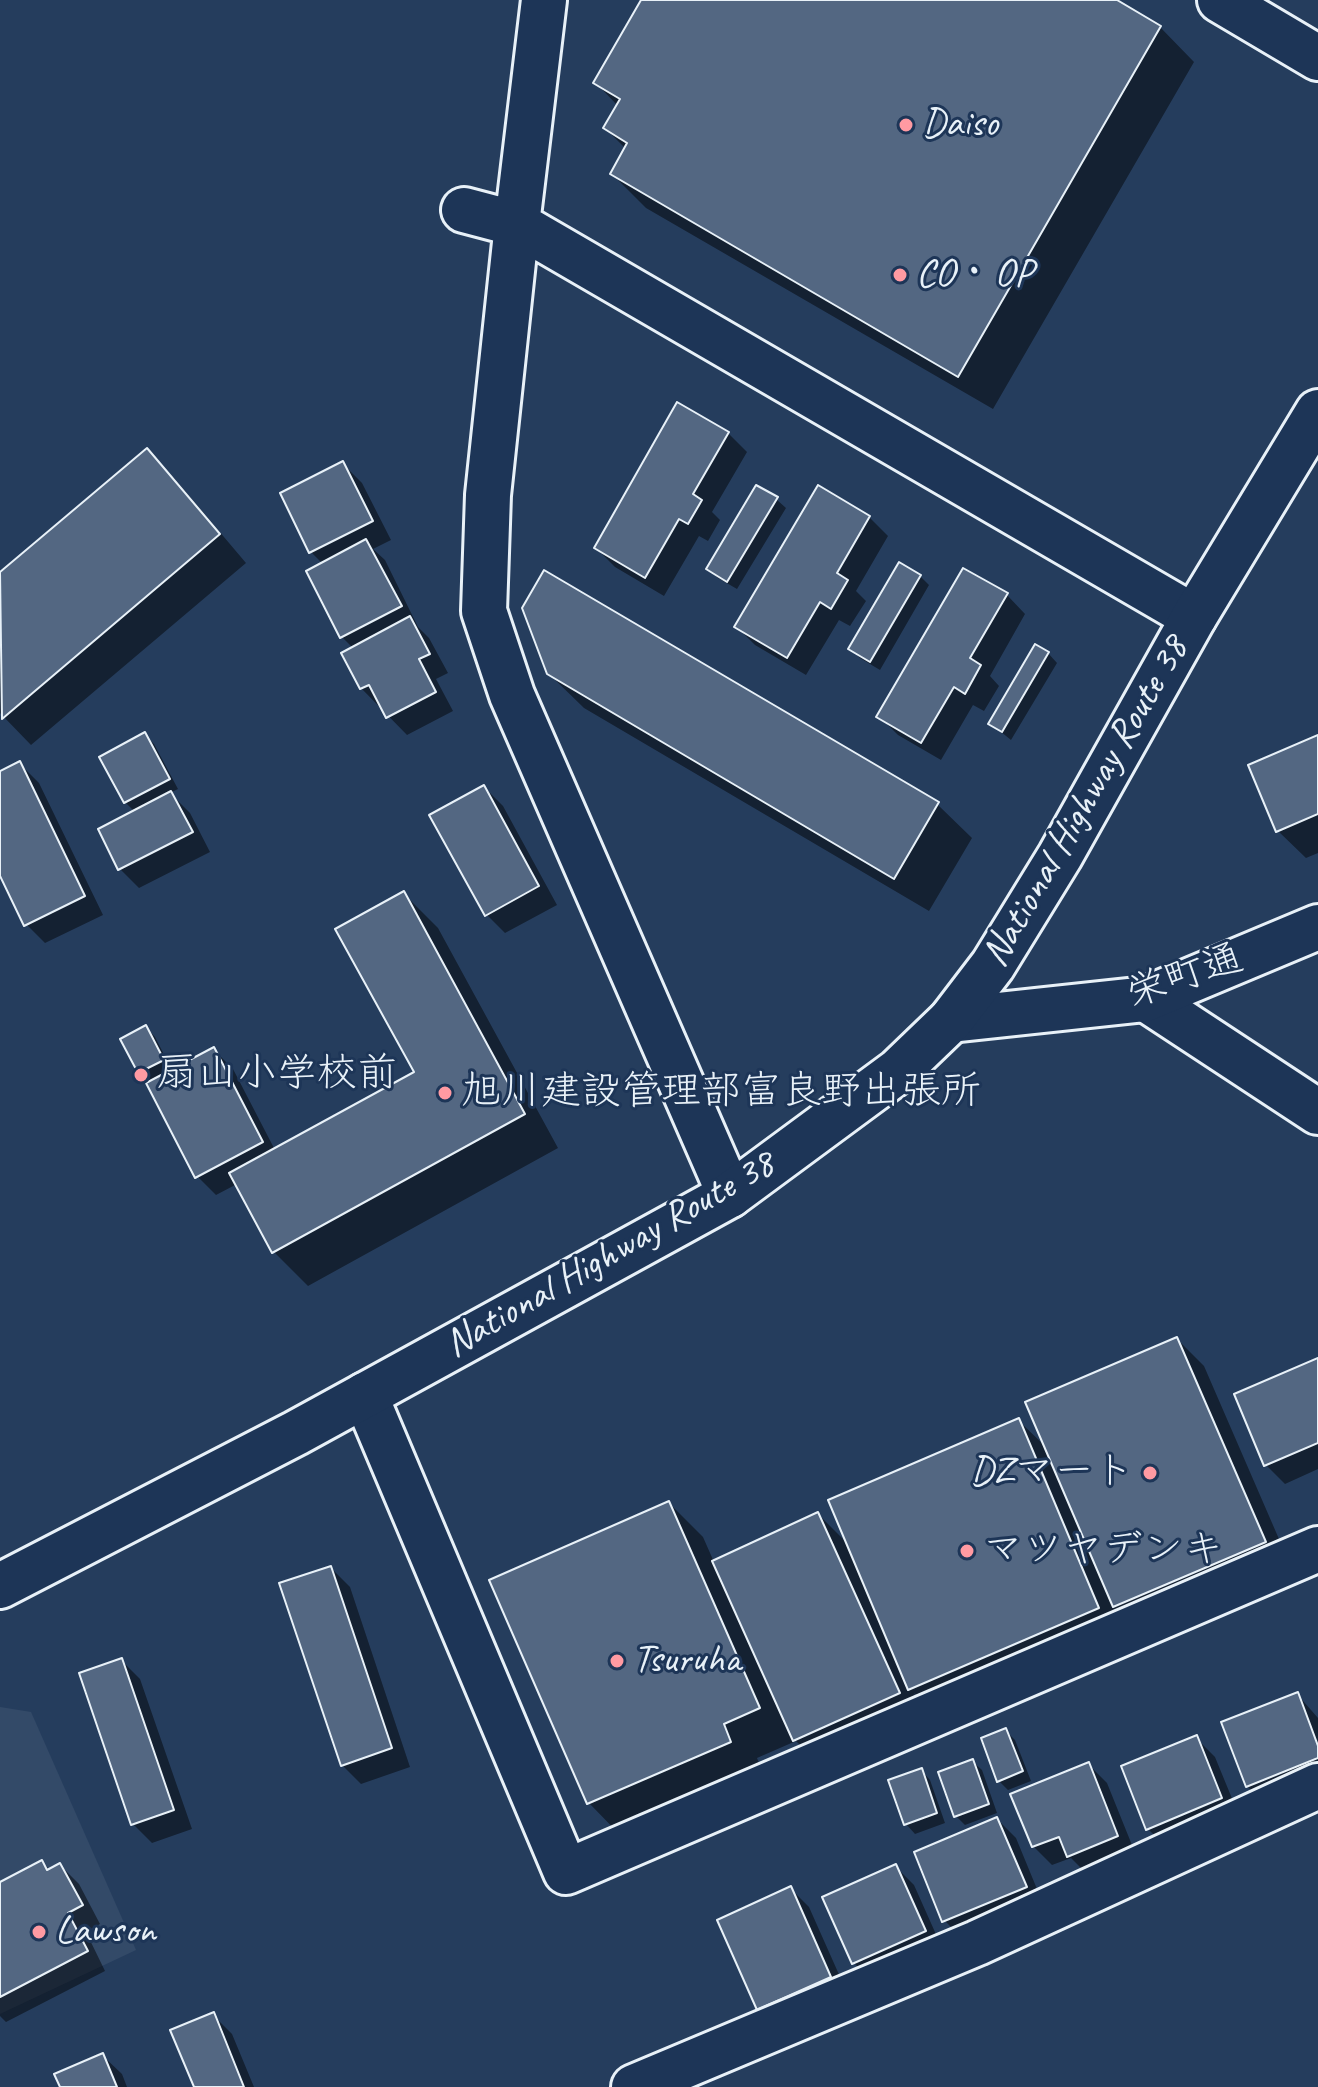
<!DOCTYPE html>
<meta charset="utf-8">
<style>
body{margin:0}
canvas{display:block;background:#253d5d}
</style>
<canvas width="1318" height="2087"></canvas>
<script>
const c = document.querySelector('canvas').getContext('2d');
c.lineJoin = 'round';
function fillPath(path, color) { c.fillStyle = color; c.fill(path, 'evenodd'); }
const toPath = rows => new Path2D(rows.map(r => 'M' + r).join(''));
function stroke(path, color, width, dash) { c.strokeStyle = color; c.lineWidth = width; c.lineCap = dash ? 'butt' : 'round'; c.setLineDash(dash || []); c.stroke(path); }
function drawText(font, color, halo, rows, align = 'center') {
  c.font = font + ' Caveat,"Klee One",sans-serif'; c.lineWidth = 6; c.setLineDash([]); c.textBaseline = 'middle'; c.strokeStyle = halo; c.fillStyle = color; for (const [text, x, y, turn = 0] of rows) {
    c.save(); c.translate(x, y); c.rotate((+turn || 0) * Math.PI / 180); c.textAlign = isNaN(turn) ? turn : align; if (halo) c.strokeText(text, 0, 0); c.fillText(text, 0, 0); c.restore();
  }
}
fillPath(toPath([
 [0,1707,31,1712,136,1950,0,2014]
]), '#334a68');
fillPath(toPath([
 [644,0,1113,0,1160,27,1194,62,993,409,646,208,612,174,626,149,605,128,618,106,596,83],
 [728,433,747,452,712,512,720,520,708,541,699,536,664,596,615,567,596,548],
 [147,450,174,478,246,563,31,745,0,713,0,575],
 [343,464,362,483,391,540,373,549,385,560,418,627,429,638,448,673,436,679,453,711,407,735,361,688,354,649,342,637,308,571,323,564,311,552],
 [776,499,786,508,737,589,718,578,708,569],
 [869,517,888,536,856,591,866,601,850,626,839,620,806,675,755,645,736,626],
 [920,576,929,585,880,670,860,658,850,648],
 [1007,595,1025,614,990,676,999,686,984,711,973,705,941,760,898,735,879,716],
 [1048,653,1057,663,1011,740,990,723],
 [548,673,937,804,972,838,929,911,584,708],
 [145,735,154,744,178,789,170,793,190,813,210,852,139,888,120,869,135,812,125,802,102,758],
 [1318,737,1318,853,1306,858,1278,831],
 [20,764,39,783,103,915,45,943,26,924,0,871,0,773],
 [484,787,503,806,557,905,505,933,486,914],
 [404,894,438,928,558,1148,308,1286,274,1252,237,1184,216,1195,197,1176,151,1083,140,1072,123,1040,146,1027,155,1037,173,1072,214,1050,233,1069,275,1150,416,1073],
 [1177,1339,1204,1366,1292,1569,1142,1634,1118,1610,1132,1643,944,1723,914,1693,926,1720,822,1767,796,1741,757,1758,764,1776,623,1838,589,1803,492,1581,669,1503,703,1537,714,1562,818,1514,849,1545,1018,1420,1047,1448],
 [1318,1361,1318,1469,1285,1484,1266,1465],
 [331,1568,350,1587,410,1767,361,1784,342,1765],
 [121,1660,140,1679,192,1829,152,1843,133,1824],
 [1297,1694,1318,1718,1318,1784,1266,1805,1247,1786],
 [1005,1730,1015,1740,1031,1781,1008,1790,999,1781],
 [1196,1738,1215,1757,1240,1818,1167,1848,1148,1829],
 [972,1761,982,1770,997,1813,965,1825,956,1816],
 [1088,1764,1107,1783,1136,1855,1088,1875,1071,1858,1052,1865,1033,1846],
 [921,1770,930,1780,945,1823,915,1834,906,1824,891,1781],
 [997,1819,1016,1838,1044,1906,963,1939,944,1920],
 [42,1862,50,1870,60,1865,79,1884,100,1924,86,1932,105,1971,6,2022,0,2016,0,1884],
 [895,1866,914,1885,943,1950,872,1982,854,1963],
 [790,1888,809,1907,849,1997,778,2028,759,2009,720,1921],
 [213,2015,232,2034,254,2087,196,2087],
 [103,2056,122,2074,127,2087,62,2087]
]), '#0007');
const building = toPath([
 [641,0,1117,0,1161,26,958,377,610,174,627,143,603,128,620,99,593,83,641,0],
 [677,402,729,432,693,494,702,500,688,524,679,519,645,578,594,548,677,402],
 [147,448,220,534,2,719,0,572,147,448],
 [343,461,373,521,309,553,280,493,343,461],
 [756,485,778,497,727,582,706,569,756,485],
 [818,485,870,516,837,573,848,580,831,609,820,602,787,658,734,627,818,485],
 [366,539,402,606,340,638,306,571,366,539],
 [899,562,921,575,870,662,848,649,899,562],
 [963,568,1008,593,970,658,981,665,965,694,954,687,921,743,876,717,963,568],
 [544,570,939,802,894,879,547,674,522,608,544,570],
 [410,616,430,654,419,659,436,692,386,718,369,685,360,689,341,653,410,616],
 [1035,644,1049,652,1002,732,988,724,1035,644],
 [145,732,170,779,124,803,99,757,145,732],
 [1318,735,1318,814,1276,832,1248,765,1318,735],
 [20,761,85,896,24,926,0,876,0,771,20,761],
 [484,785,539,886,485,916,429,815,484,785],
 [171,791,193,832,118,870,98,829,171,791],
 [404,891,525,1114,272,1253,229,1173,414,1072,335,929,404,891],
 [146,1025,164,1060,138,1073,120,1039,146,1025],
 [214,1047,263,1142,195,1178,146,1083,214,1047],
 [1177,1337,1266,1542,1113,1607,1025,1402,1177,1337],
 [1318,1358,1318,1443,1264,1466,1234,1394,1318,1358],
 [1019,1418,1099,1608,908,1690,828,1500,1019,1418],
 [669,1501,760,1708,724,1724,731,1742,587,1804,489,1580,669,1501],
 [818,1512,900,1693,793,1741,712,1561,818,1512],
 [331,1566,392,1748,341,1766,279,1583,331,1566],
 [122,1658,174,1810,131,1825,79,1673,122,1658],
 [1298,1692,1318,1746,1318,1758,1246,1787,1221,1722,1298,1692],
 [1006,1728,1023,1771,997,1782,981,1738,1006,1728],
 [1197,1735,1222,1798,1146,1830,1121,1766,1197,1735],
 [973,1759,989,1804,954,1817,938,1772,973,1759],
 [1089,1762,1118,1836,1067,1857,1059,1837,1032,1847,1010,1794,1089,1762],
 [922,1768,937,1813,904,1825,888,1780,922,1768],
 [997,1817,1027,1887,942,1922,914,1852,997,1817],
 [42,1860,47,1870,60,1863,83,1905,68,1913,88,1951,0,1997,0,1882,42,1860],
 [896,1864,926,1931,852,1964,822,1897,896,1864],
 [791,1886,831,1977,757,2010,717,1920,791,1886],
 [214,2012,244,2087,194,2087,170,2030,214,2012],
 [103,2053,117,2087,60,2087,54,2074,103,2053]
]);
fillPath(building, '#536782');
stroke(building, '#e8f1f8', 2);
const minor = toPath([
 [544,0,517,224,488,495,484,611,512,695,730,1195],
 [1220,0,1318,58],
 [464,210,517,224,1194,617],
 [1146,999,1318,1112],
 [365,1395,566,1872,1318,1549],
 [634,2087,977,1943,1318,1786]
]);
const tertiary = toPath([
 [951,1020,1146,999,1318,927]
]);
const trunk = toPath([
 [0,1586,296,1433,730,1195,898,1071,951,1020,993,965,1060,856,1194,617,1318,412]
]);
stroke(minor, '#e8f1f8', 50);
stroke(tertiary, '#e8f1f8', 50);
stroke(trunk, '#e8f1f8', 50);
stroke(minor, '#1d3557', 44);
stroke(tertiary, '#1d3557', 44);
stroke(trunk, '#1d3557', 44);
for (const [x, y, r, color] of [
 [906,125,8,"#ff9aa2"],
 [900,275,8,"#ff9aa2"],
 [141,1075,8,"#ff9aa2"],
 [445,1093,8,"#ff9aa2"],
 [1150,1473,8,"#ff9aa2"],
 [967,1551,8,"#ff9aa2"],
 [617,1661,8,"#ff9aa2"],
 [39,1932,8,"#ff9aa2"]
]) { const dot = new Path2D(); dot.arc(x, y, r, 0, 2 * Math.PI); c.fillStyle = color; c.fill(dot); stroke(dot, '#1d3557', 3); }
drawText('40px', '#e8f1f8', '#1d3557', [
 ["Daiso",922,125],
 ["CO・OP",916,275],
 ["扇山小学校前",157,1075],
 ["旭川建設管理部富良野出張所",461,1093],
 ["DZマート",1134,1473,"right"],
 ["マツヤデンキ",983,1551],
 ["Tsuruha",633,1661],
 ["Lawson",55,1932]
], 'left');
drawText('40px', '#e8f1f8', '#1d3557', [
 ["National Highway Route 38",1086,802,-60],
 ["栄町通",1185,977,-19],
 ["National Highway Route 38",610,1255,-30]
]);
</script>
